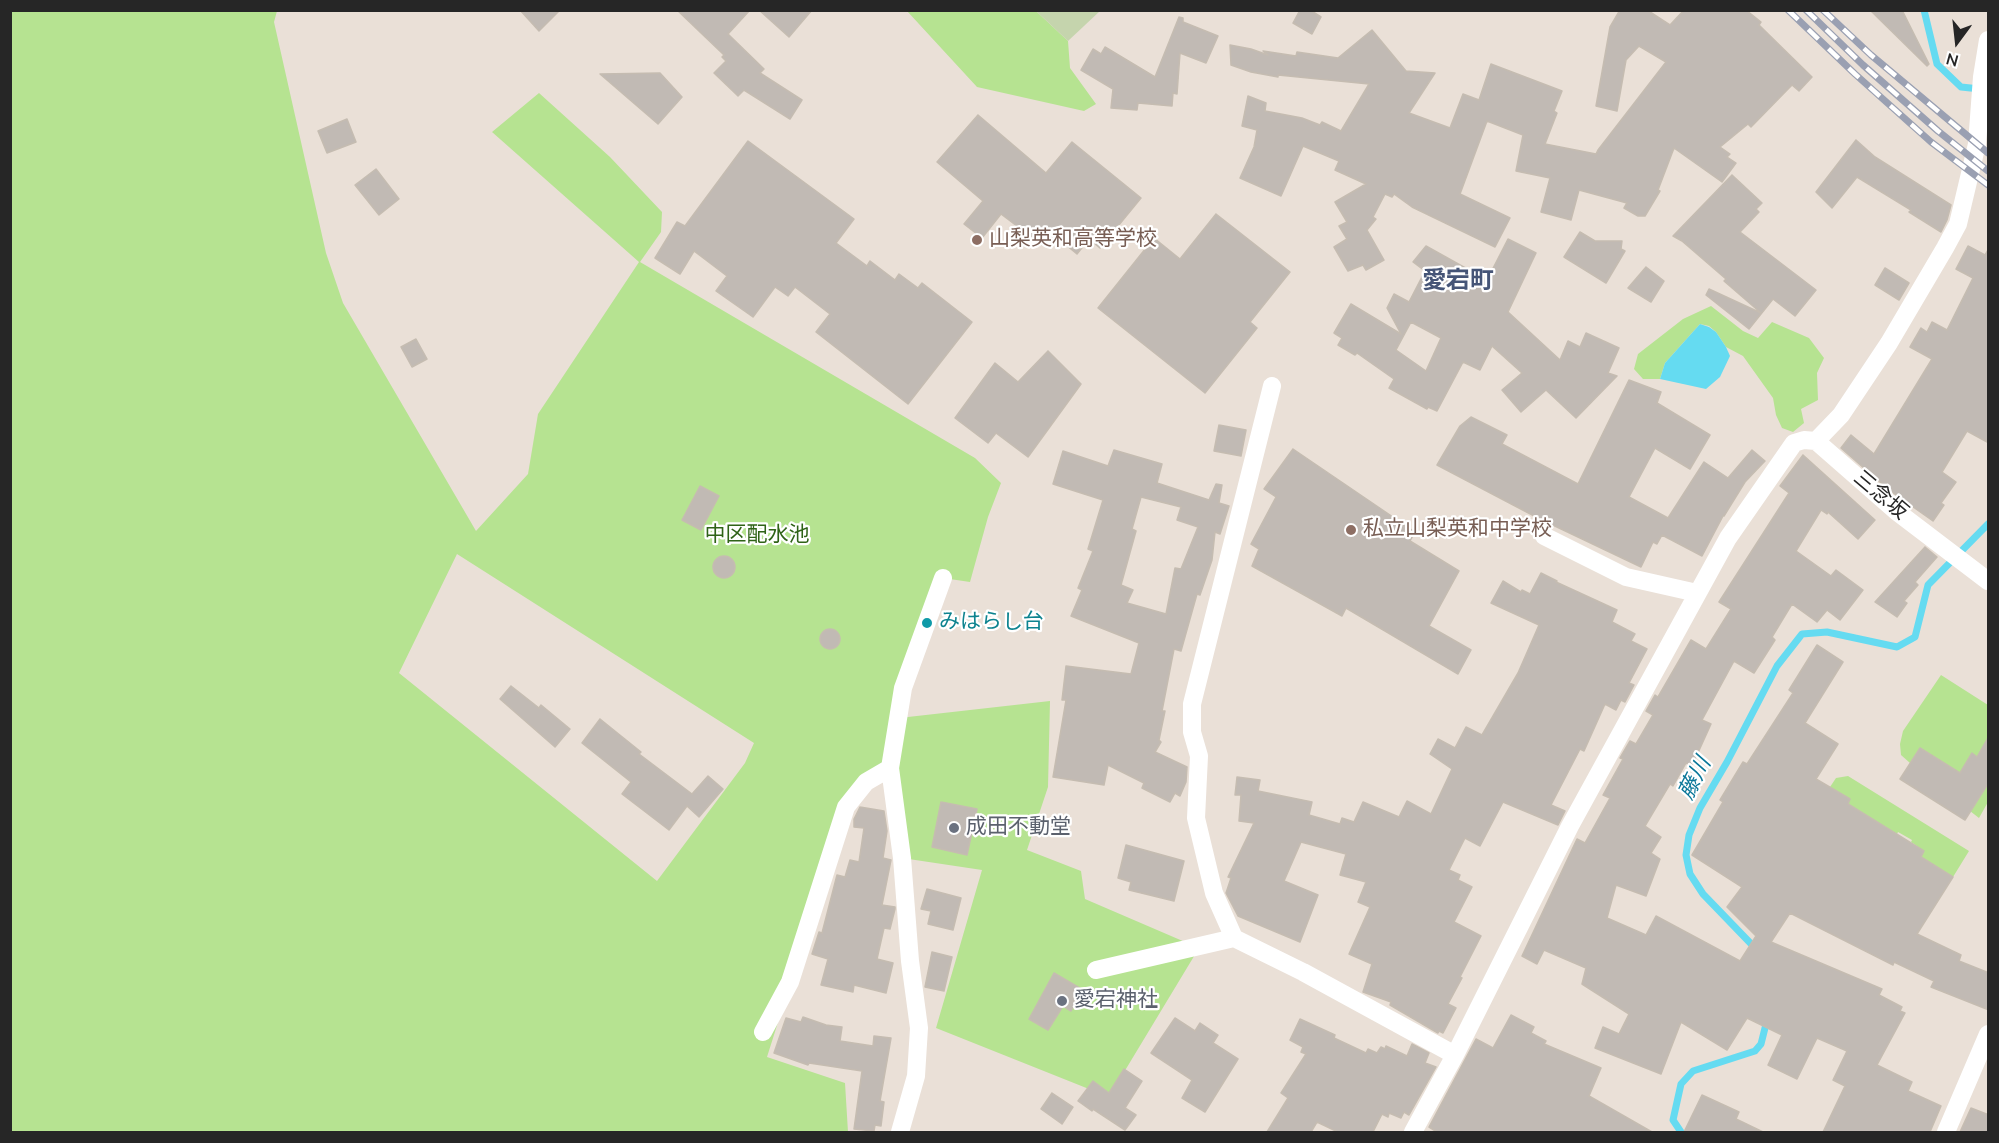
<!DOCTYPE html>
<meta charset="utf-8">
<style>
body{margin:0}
#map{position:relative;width:1999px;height:1143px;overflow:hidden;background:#eae0d7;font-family:"Nunito Sans",sans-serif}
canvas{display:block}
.frame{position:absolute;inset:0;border:12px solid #262626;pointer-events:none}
.north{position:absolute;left:1927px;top:12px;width:60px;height:60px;-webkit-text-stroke:4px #fff;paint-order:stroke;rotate:195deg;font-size:16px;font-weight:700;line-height:24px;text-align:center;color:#262626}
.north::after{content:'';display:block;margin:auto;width:21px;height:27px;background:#262626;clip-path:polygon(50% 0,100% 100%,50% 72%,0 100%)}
</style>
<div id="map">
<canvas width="1999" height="1143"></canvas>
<div class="frame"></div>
<div class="north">N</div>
</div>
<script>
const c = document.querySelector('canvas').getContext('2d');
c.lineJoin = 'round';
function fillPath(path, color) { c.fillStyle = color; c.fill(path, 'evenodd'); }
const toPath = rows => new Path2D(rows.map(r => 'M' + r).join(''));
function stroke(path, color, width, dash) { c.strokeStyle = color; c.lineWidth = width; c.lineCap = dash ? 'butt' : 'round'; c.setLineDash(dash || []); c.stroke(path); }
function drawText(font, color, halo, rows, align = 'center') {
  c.font = font + ' "Nunito Sans","Noto Sans JP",sans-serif'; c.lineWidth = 4.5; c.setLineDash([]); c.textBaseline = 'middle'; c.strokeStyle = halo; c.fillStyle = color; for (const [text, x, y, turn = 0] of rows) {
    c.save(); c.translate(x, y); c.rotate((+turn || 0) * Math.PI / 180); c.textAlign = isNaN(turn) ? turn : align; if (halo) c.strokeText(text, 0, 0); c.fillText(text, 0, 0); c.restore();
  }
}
fillPath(toPath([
 [10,11,277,11,274,22,326,253,343,303,476,531,528,474,538,414,639,262,492,132,539,93,610,157,662,212,661,232,640,262,975,458,1001,483,988,517,970,582,943,578,899,718,1050,701,1048,787,1027,850,1081,871,1085,899,1199,948,1109,1097,936,1028,982,870,902,858,890,769,846,807,767,1057,845,1083,848,1132,11,1132],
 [457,554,754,743,745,763,657,881,399,673],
 [907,11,1036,11,1068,41,1070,68,1096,104,1084,111,977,87],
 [1711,306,1743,331,1758,338,1772,322,1809,338,1824,358,1817,373,1818,400,1801,409,1804,423,1793,432,1782,428,1776,415,1773,398,1743,356,1726,347,1716,332,1709,326,1700,324,1665,363,1660,379,1643,379,1634,369,1638,354,1683,319],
 [1941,675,1988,705,1988,764,1972,754,1960,773,1920,748,1910,763,1901,755,1900,744,1903,731],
 [1848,776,1969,851,1953,877,1921,857,1924,851,1911,842,1912,840,1898,832,1897,834,1848,804,1850,799,1830,787,1836,778],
 [1988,782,1988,802,1979,818,1970,811]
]), '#b6e391');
fillPath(toPath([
 [1036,11,1100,11,1068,41]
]), '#c5d4ad');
fillPath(toPath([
 [1700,324,1709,327,1716,332,1726,347,1730,356,1720,377,1706,389,1660,379,1665,363]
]), '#65dbf1');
stroke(toPath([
 [1924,10,1937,64,1961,87,1980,89],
 [1757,950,1703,894,1690,874,1686,855,1689,835,1700,808,1727,762,1777,666,1802,634,1827,632,1897,647,1915,637,1928,585,1988,524],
 [1681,1132,1673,1120,1681,1084,1693,1071,1755,1051,1761,1044,1767,1020]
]), '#65dbf1', 7);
const building = toPath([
 [520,10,560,10,539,31,520,10],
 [677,10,750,10,728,34,764,69,760,73,802,100,790,119,744,90,738,96,714,73,726,61,722,57,724,55,677,10],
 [759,10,812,10,789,37,759,10],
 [1300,10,1310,10,1321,17,1312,34,1293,23,1300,10],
 [1620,10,1647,10,1670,25,1684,10,1746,10,1761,22,1759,25,1812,77,1799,91,1792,85,1751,127,1748,124,1720,147,1730,154,1727,157,1736,163,1722,182,1674,148,1658,190,1660,191,1645,216,1638,216,1624,208,1627,203,1579,190,1571,220,1541,212,1550,178,1516,171,1523,135,1487,121,1460,194,1510,218,1495,247,1412,207,1394,194,1392,197,1385,194,1373,217,1376,219,1367,230,1384,260,1366,270,1363,265,1348,271,1334,247,1347,239,1339,226,1347,222,1335,202,1366,184,1335,170,1339,161,1303,146,1281,196,1240,178,1254,147,1257,130,1242,126,1248,96,1266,103,1265,111,1302,118,1320,125,1322,122,1341,131,1369,84,1278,75,1278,77,1251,72,1231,65,1230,45,1251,49,1268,55,1263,51,1296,56,1297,52,1338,58,1372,30,1406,71,1435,73,1409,113,1450,128,1463,94,1479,100,1491,64,1562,91,1554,111,1557,113,1545,144,1596,154,1598,150,1666,62,1639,46,1626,60,1617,111,1596,106,1610,27,1620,10],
 [1870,10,1902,10,1929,64,1927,66,1870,10],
 [1179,17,1183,18,1183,22,1218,36,1206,63,1180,53,1177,94,1173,93,1172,106,1138,103,1137,110,1111,108,1113,89,1081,70,1093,49,1101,54,1105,47,1155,77,1179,17],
 [660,73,682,97,658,124,600,74,660,73],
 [978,115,1046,173,1072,142,1141,198,1100,248,1089,239,1077,254,1044,227,1034,239,1001,214,982,238,964,224,983,201,937,162,978,115],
 [347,119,356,142,327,153,318,131,347,119],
 [1856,140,1875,157,1951,205,1947,220,1941,232,1909,212,1911,210,1857,177,1832,208,1816,192,1856,140],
 [748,141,854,219,836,243,867,266,870,261,895,280,899,274,918,288,922,283,972,322,908,404,816,332,830,314,795,287,788,296,775,287,753,317,716,291,727,276,694,251,680,274,655,258,677,222,685,226,748,141],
 [376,169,399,199,379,215,355,185,376,169],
 [1732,175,1762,203,1756,209,1759,212,1740,232,1816,290,1795,316,1773,299,1749,329,1706,295,1709,289,1761,313,1724,281,1726,279,1682,241,1673,236,1732,175],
 [1216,214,1290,272,1250,322,1257,328,1205,393,1098,308,1154,238,1180,259,1216,214],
 [1580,232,1595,241,1622,241,1621,249,1625,251,1606,283,1564,257,1580,232],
 [1508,239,1536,253,1508,312,1560,360,1568,341,1580,347,1586,333,1619,348,1608,373,1617,376,1576,418,1546,390,1521,412,1502,390,1522,373,1492,346,1480,370,1463,362,1437,411,1428,407,1427,409,1389,388,1394,379,1357,353,1355,355,1338,345,1342,338,1334,333,1351,304,1401,334,1387,308,1394,294,1409,302,1425,271,1413,262,1426,246,1487,280,1508,239],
 [1411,322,1441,338,1426,371,1396,350,1411,322],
 [1968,246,1985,255,1989,248,1989,443,1967,431,1942,472,1956,482,1941,503,1944,505,1933,521,1889,490,1841,448,1851,435,1874,454,1932,359,1910,347,1921,328,1927,332,1932,322,1947,330,1973,278,1956,269,1968,246],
 [1646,267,1664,281,1651,302,1628,288,1646,267],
 [1885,268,1909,283,1899,300,1875,285,1885,268],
 [416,339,427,359,412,367,401,347,416,339],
 [1048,351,1081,384,1028,457,996,433,988,443,955,418,995,363,1018,382,1048,351],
 [1629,380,1661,392,1657,403,1710,435,1690,469,1655,448,1629,497,1668,518,1704,462,1728,478,1752,450,1765,461,1745,482,1724,516,1723,516,1702,556,1662,535,1657,544,1653,542,1641,567,1538,518,1437,465,1460,426,1471,417,1507,435,1502,444,1578,484,1629,380],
 [1219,425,1246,430,1241,456,1214,451,1219,425],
 [1293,449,1415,532,1410,541,1459,571,1429,626,1471,650,1458,674,1346,608,1342,616,1252,566,1259,549,1251,544,1276,497,1264,489,1293,449],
 [1114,450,1162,464,1157,483,1209,500,1216,484,1222,485,1219,503,1229,506,1220,534,1215,532,1212,560,1200,595,1197,594,1181,651,1174,649,1162,711,1165,711,1159,740,1161,742,1155,752,1187,767,1186,782,1180,796,1175,793,1170,802,1142,788,1144,783,1108,765,1104,785,1053,777,1066,700,1062,700,1066,666,1131,674,1139,643,1071,616,1082,590,1078,588,1093,551,1088,549,1103,500,1053,484,1063,451,1108,466,1114,450],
 [1141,497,1181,507,1177,520,1198,527,1181,569,1175,568,1166,614,1127,603,1133,590,1121,585,1136,531,1132,529,1141,497],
 [1803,455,1875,520,1858,539,1828,512,1827,514,1821,510,1796,551,1831,576,1836,570,1863,590,1840,620,1827,610,1817,622,1792,604,1772,637,1775,640,1754,673,1734,661,1702,720,1711,724,1692,766,1686,763,1673,786,1670,784,1645,826,1661,837,1651,853,1660,859,1646,896,1616,885,1607,918,1646,935,1656,916,1740,961,1756,936,1727,907,1742,887,1692,855,1723,802,1720,800,1743,762,1747,764,1793,693,1789,690,1817,645,1843,662,1805,723,1838,744,1816,779,1850,799,1848,804,1924,851,1921,857,1953,877,1917,934,1961,955,1959,961,1989,973,1989,1010,1931,987,1934,981,1894,962,1893,965,1790,913,1771,942,1882,989,1879,995,1902,1007,1900,1011,1905,1013,1877,1065,1912,1082,1908,1091,1941,1106,1930,1132,1823,1132,1845,1086,1833,1080,1847,1051,1817,1038,1797,1079,1768,1065,1782,1035,1747,1018,1727,1050,1681,1022,1661,1074,1595,1048,1603,1027,1619,1034,1629,1014,1582,984,1586,968,1544,950,1537,964,1522,956,1577,839,1585,843,1610,798,1603,795,1623,759,1620,758,1630,741,1636,744,1653,715,1646,711,1655,695,1658,697,1691,640,1706,649,1731,609,1719,602,1789,493,1780,486,1803,455],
 [700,486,719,496,701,530,682,520,700,486],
 [1925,547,1937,557,1915,582,1918,585,1904,601,1907,603,1897,617,1875,602,1925,547],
 '713 567a11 11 0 1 1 22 0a11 11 0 1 1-22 0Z',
 [1541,573,1557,581,1556,582,1617,610,1612,622,1635,634,1631,641,1647,649,1629,683,1634,685,1625,702,1621,700,1616,710,1605,704,1584,751,1580,749,1551,805,1565,811,1558,825,1503,802,1480,846,1465,838,1449,870,1460,875,1458,880,1472,887,1454,922,1481,936,1460,977,1462,978,1448,1004,1456,1008,1443,1033,1439,1031,1438,1033,1390,1005,1391,1002,1363,992,1372,964,1349,954,1370,907,1358,902,1366,882,1340,875,1346,854,1301,842,1284,881,1318,895,1300,942,1238,916,1226,893,1231,878,1228,877,1254,823,1239,821,1241,795,1235,795,1237,777,1260,780,1258,791,1312,802,1309,815,1340,824,1342,818,1354,822,1363,802,1399,817,1407,801,1431,814,1452,769,1430,754,1438,739,1455,748,1466,727,1482,735,1518,673,1539,625,1491,603,1503,581,1521,592,1522,590,1530,594,1541,573],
 '820 639a10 10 0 1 1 20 0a10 10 0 1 1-20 0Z',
 [511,686,539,708,541,705,570,729,555,747,500,699,511,686],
 [600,719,641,752,639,754,692,794,708,776,723,789,699,817,687,806,669,830,622,794,631,782,582,743,600,719],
 [1989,736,1989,782,1965,820,1900,779,1920,748,1960,773,1972,753,1977,757,1989,736],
 [941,802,977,809,967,855,932,847,941,802],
 [860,807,884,811,887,831,883,858,891,860,882,905,895,907,895,909,890,929,884,928,877,959,893,963,886,993,854,985,853,992,821,985,828,959,812,954,819,932,822,933,837,875,845,877,850,860,859,862,864,828,854,827,854,819,860,807],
 [1126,845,1184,861,1174,901,1129,890,1131,882,1118,878,1126,845],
 [927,889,961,898,953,930,928,924,931,911,921,909,927,889],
 [932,952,952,957,944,991,925,987,932,952],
 [1054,973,1083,990,1071,1011,1063,1006,1048,1030,1029,1019,1054,973],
 [1511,1015,1534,1027,1531,1033,1546,1041,1544,1044,1601,1068,1589,1096,1652,1132,1437,1132,1429,1127,1476,1039,1493,1048,1511,1015],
 [803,1017,826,1025,842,1027,840,1041,873,1046,874,1036,891,1038,880,1101,884,1102,881,1126,875,1125,874,1131,854,1129,862,1071,809,1063,808,1065,774,1053,786,1018,801,1022,803,1017],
 [1175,1018,1195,1031,1200,1023,1218,1035,1213,1043,1238,1059,1205,1112,1182,1098,1192,1080,1151,1053,1175,1018],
 [1300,1019,1335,1035,1334,1038,1366,1053,1368,1049,1377,1053,1381,1047,1385,1049,1386,1046,1407,1056,1412,1044,1429,1053,1425,1063,1436,1067,1409,1115,1404,1112,1401,1118,1389,1113,1388,1117,1382,1114,1373,1132,1338,1132,1317,1122,1311,1132,1267,1132,1288,1098,1281,1093,1306,1054,1301,1052,1303,1047,1290,1040,1300,1019],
 [1124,1069,1142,1081,1125,1108,1136,1115,1125,1130,1093,1109,1092,1111,1078,1101,1093,1081,1109,1093,1124,1069],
 [1052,1093,1073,1107,1062,1124,1041,1109,1052,1093],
 [1702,1095,1739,1112,1736,1119,1763,1132,1684,1132,1702,1095],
 [1971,1108,1989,1115,1989,1132,1960,1132,1971,1108]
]);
fillPath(building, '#c1bab4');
stroke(building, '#c5bcb1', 1.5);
stroke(toPath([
 [1272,386,1192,704,1192,732,1199,756,1196,818,1214,893,1234,938,1303,972,1455,1055],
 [1816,441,1896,511,1988,581],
 [1544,536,1626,577,1697,593],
 [1096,970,1234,938],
 [763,1032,790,982,846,807,866,782,890,768],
 [900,1132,916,1076,919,1028,910,961,902,858,890,768,903,688,943,578],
 [1413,1132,1455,1055,1570,826,1728,538,1794,443,1804,440,1816,441,1841,415,1889,343,1945,248,1958,224,1977,144,1982,77,1988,40],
 [1946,1132,1988,1034]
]), '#fff', 18);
const rail = toPath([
 [1788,10,1855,74,1931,142,1988,185],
 [1806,10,1863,65,1938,131,1988,171],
 [1823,10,1871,55,1988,153]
]);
stroke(rail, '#9aa0b2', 7);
stroke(rail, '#fff', 4.5, [14]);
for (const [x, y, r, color] of [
 [977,240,6,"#8d6e63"],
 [1351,530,6,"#8d6e63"],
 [927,623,6,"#0f9aa8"],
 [954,828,6,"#6b7280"],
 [1062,1001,6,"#6b7280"]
]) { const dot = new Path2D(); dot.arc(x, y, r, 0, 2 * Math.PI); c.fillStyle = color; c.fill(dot); stroke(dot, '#fff', 2); }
drawText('21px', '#785e54', '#fff', [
 ["山梨英和高等学校",989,240],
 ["私立山梨英和中学校",1363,530]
], 'left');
drawText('21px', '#262626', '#fff', [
 ["三念坂",1880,496,40]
]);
drawText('21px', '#2f6317', '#fff', [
 ["中区配水池",757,536]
]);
drawText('21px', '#0d838f', '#fff', [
 ["みはらし台",939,623]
], 'left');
drawText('21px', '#5b616d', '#fff', [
 ["成田不動堂",966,828],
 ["愛宕神社",1074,1001]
], 'left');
drawText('italic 22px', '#097698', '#fff', [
 ["藤川",1696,779,-63]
]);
drawText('bold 24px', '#465577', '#fff', [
 ["愛宕町",1458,282]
]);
</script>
